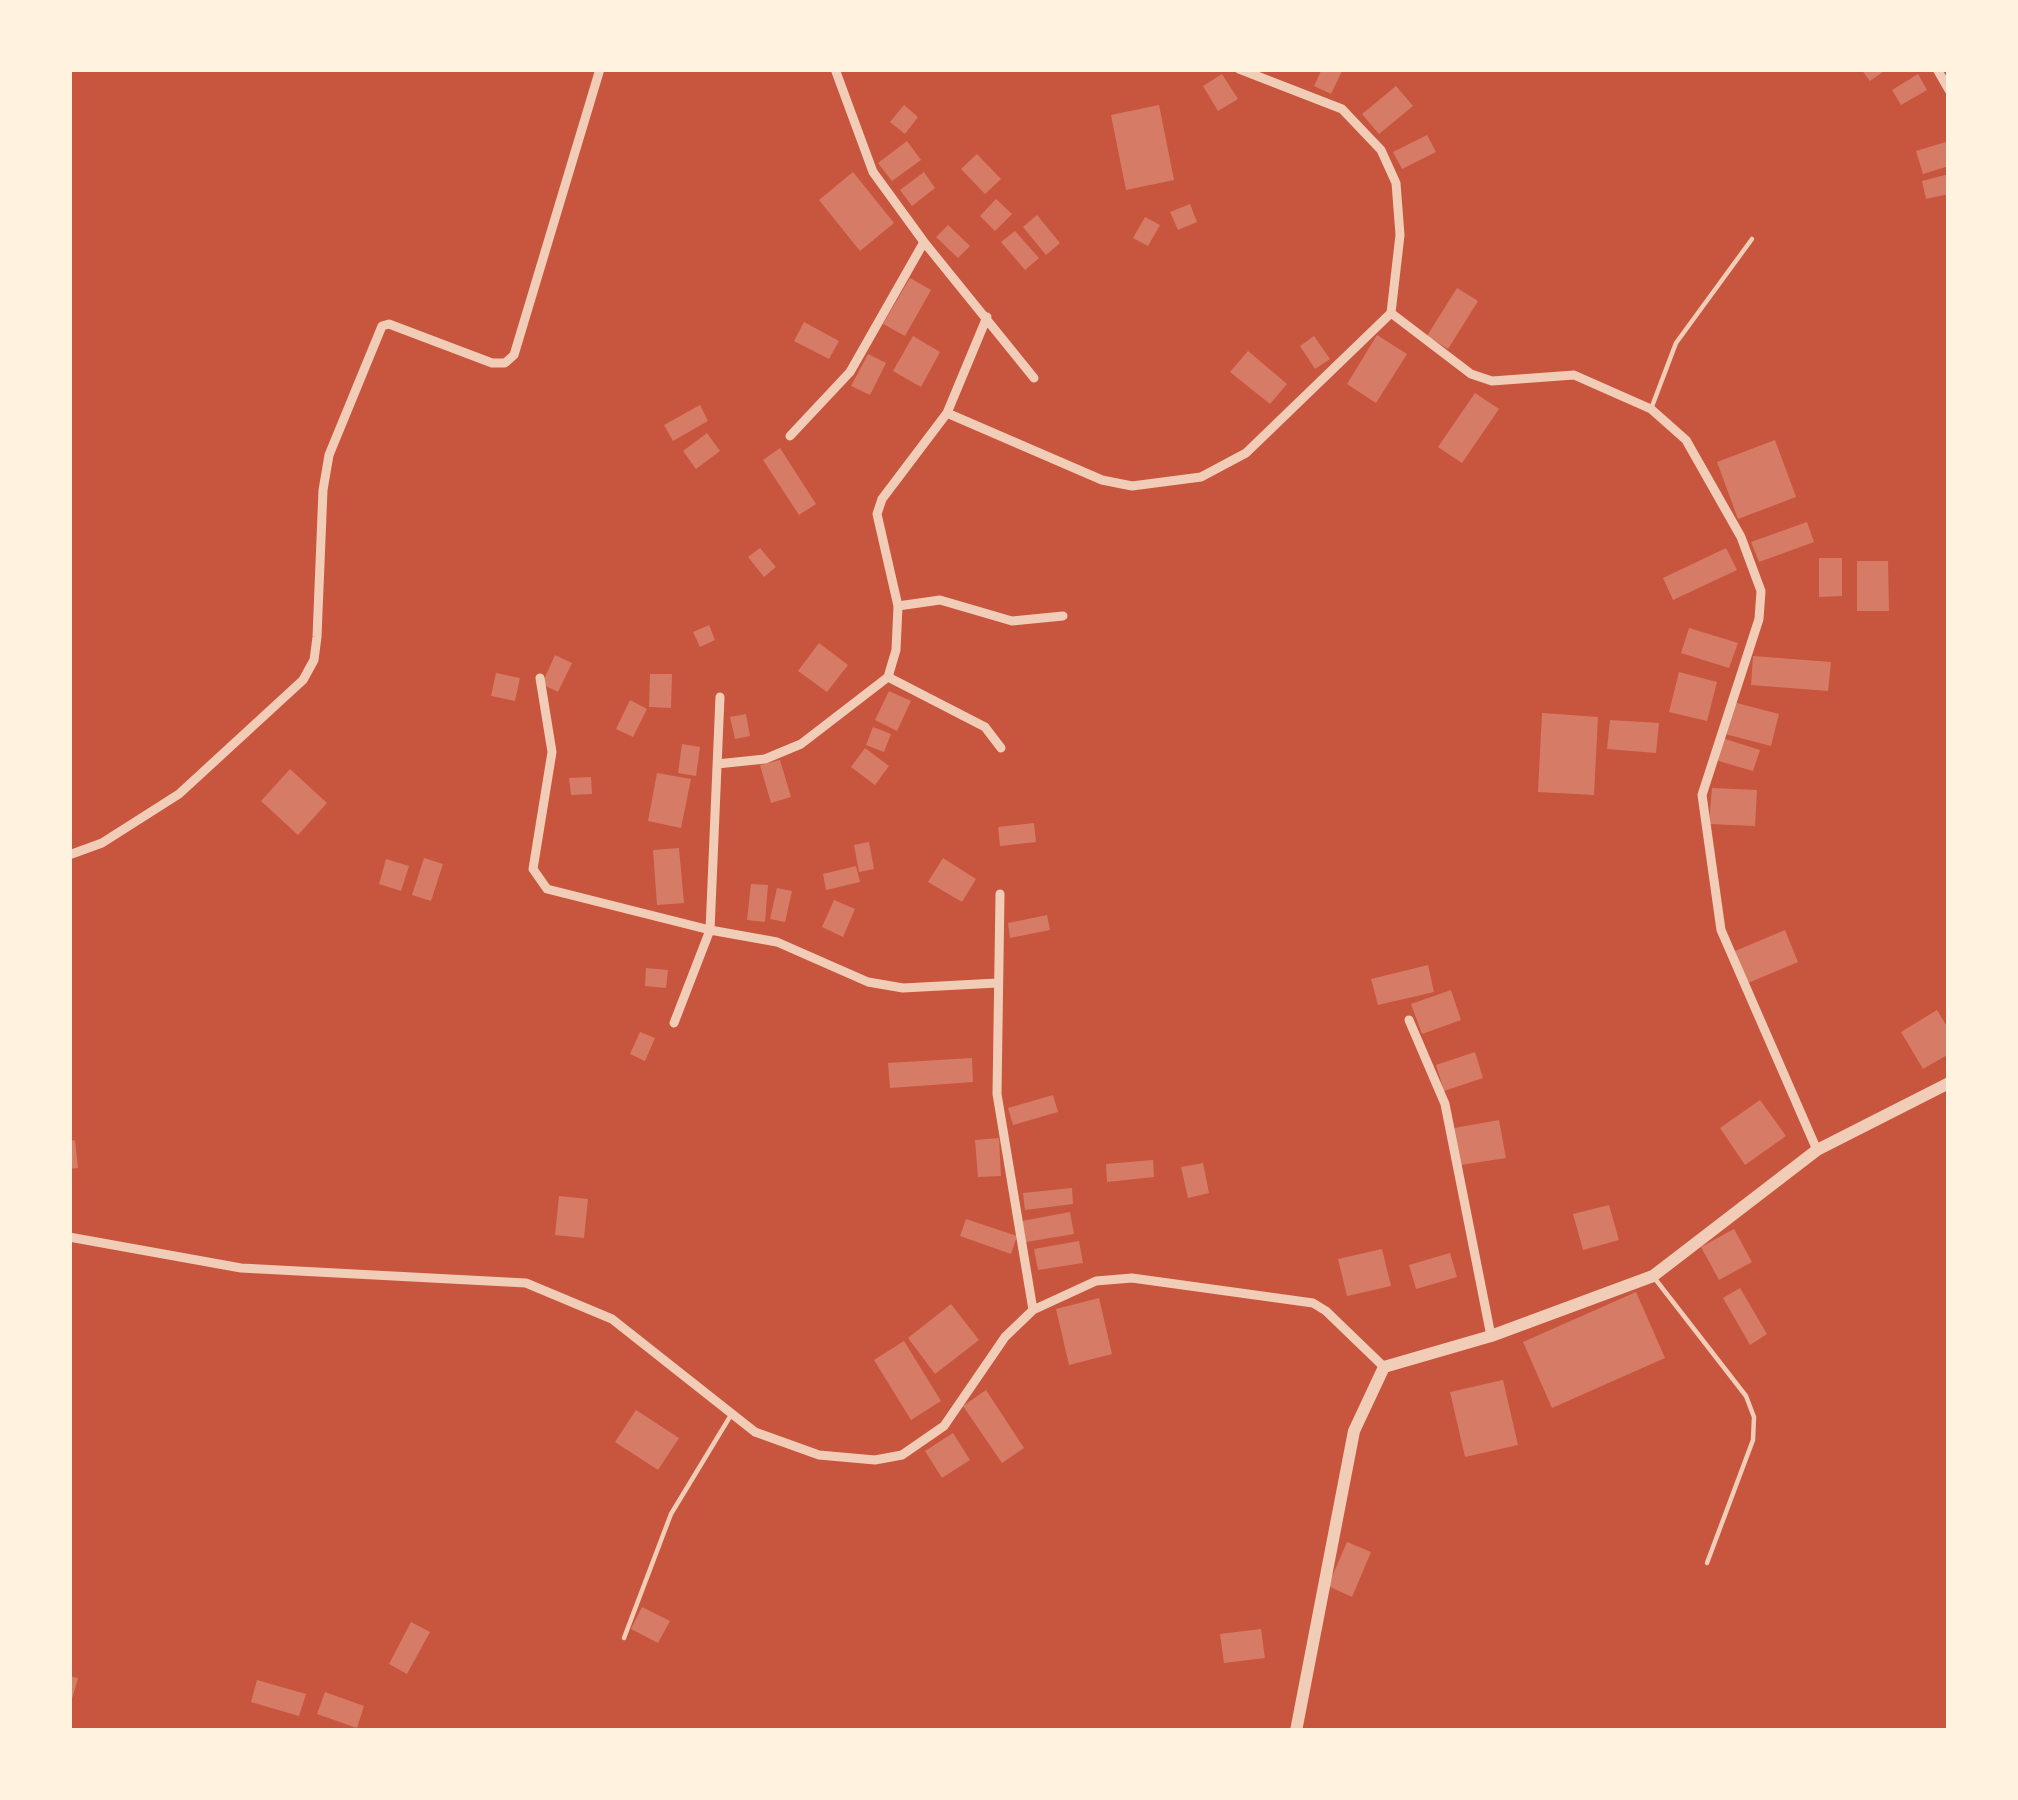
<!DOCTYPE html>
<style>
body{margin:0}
#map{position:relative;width:2018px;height:1800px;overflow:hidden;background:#c8553d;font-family:"Source Sans 3",sans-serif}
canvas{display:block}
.frame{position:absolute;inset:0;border:72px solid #fff3e0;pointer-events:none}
</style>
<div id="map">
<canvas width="2018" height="1800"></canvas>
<div class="frame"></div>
</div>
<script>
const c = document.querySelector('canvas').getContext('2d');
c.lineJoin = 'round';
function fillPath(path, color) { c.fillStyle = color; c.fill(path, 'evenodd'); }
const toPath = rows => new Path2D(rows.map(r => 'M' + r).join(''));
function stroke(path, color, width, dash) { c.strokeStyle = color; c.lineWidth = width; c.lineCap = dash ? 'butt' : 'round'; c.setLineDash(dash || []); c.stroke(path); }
fillPath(toPath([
 [1322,69,1343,69,1331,94,1314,86],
 [1861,69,1887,69,1870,81],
 [1222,74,1238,99,1218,111,1203,86],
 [1918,74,1927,90,1901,105,1892,90],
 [1396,86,1413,106,1379,134,1362,114],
 [904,105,918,117,905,134,890,122],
 [1159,105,1174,180,1126,190,1111,115],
 [1427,135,1436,152,1402,169,1393,152],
 [907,141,921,160,892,181,878,163],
 [1949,141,1949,166,1923,174,1916,151],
 [977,154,1001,179,985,194,961,169],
 [853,172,894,223,860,251,819,200],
 [924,172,935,188,912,206,900,190],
 [1949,174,1949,194,1926,199,1922,181],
 [996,199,1012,214,995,231,980,216],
 [1190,204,1197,222,1178,230,1170,212],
 [1037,215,1060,243,1046,255,1023,227],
 [1145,217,1160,225,1148,246,1133,238],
 [948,225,970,246,958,258,936,237],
 [1015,231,1039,258,1025,270,1001,242],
 [910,278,931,290,905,336,883,324],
 [1457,288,1478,301,1448,349,1427,336],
 [804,322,839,341,829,359,794,341],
 [1377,335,1407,354,1376,403,1347,384],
 [913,336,940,352,921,387,893,371],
 [1314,336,1330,359,1315,369,1300,346],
 [1248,351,1287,384,1270,404,1230,372],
 [868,354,886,363,870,395,851,386],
 [1475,393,1499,409,1462,463,1438,447],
 [700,405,708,421,673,441,664,425],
 [707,433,720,451,696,469,683,451],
 [1775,440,1796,497,1738,519,1717,462],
 [780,448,816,504,799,515,763,460],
 [1807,522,1814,542,1759,562,1751,542],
 [760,548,776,567,764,577,748,557],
 [1726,548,1737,570,1673,600,1663,578],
 [1819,558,1842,558,1842,596,1819,597],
 [1857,561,1888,561,1889,611,1857,611],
 [709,625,715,640,700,647,693,632],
 [1689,628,1738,643,1729,668,1681,653],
 [819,643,848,665,827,692,798,671],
 [555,655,572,663,558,692,542,684],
 [1753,656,1831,662,1828,691,1751,685],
 [1679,672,1717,682,1707,721,1669,712],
 [496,673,520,678,515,701,491,696],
 [650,674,672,674,671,708,649,707],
 [889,691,911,701,897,731,875,720],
 [630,700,647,709,633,737,616,729],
 [1733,702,1779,714,1771,746,1725,734],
 [1542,713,1598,717,1594,795,1538,792],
 [746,714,750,736,735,739,730,717],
 [1610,720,1659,723,1656,753,1607,749],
 [873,727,891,734,884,752,866,745],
 [1722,738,1760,750,1753,771,1715,760],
 [682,744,700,747,696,776,678,773],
 [865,748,889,766,875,785,851,767],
 [780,760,791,797,771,803,760,765],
 [290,769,327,803,298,835,261,801],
 [657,773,691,779,681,828,648,821],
 [591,777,592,794,571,795,569,778],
 [1712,788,1757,790,1755,826,1709,824],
 [1034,823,1036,842,1000,846,998,827],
 [869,842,874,869,859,872,854,845],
 [679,848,684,903,657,905,653,850],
 [424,858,443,864,431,901,412,895],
 [943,858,976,879,962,902,928,882],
 [386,859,409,866,401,891,379,884],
 [856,866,860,882,826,890,823,874],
 [751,884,768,885,765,922,747,920],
 [777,888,792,891,785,922,770,919],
 [834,900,855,909,843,937,822,927],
 [1047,915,1050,930,1010,938,1008,923],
 [1785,930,1798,962,1748,983,1735,951],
 [1428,965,1434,992,1378,1005,1371,979],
 [646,968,668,970,666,988,645,986],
 [1451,990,1461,1020,1422,1034,1411,1004],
 [1937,1010,1949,1030,1949,1054,1923,1069,1901,1032],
 [640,1032,655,1038,645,1061,630,1054],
 [1475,1052,1483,1078,1444,1091,1436,1065],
 [972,1058,973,1082,890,1088,888,1063],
 [1053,1095,1058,1112,1013,1125,1008,1108],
 [1760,1100,1786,1136,1745,1165,1720,1128],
 [1499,1120,1506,1158,1461,1165,1454,1128],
 [999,1138,1001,1176,978,1177,975,1140],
 [75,1140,78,1168,69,1169,69,1141],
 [1153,1160,1154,1177,1107,1182,1106,1164],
 [1203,1163,1209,1193,1188,1198,1181,1167],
 [1072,1188,1073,1204,1025,1210,1023,1193],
 [559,1196,588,1199,584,1238,555,1235],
 [1609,1205,1619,1240,1583,1250,1573,1214],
 [1070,1212,1074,1234,1026,1242,1022,1221],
 [966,1219,1017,1236,1011,1254,960,1236],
 [1734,1229,1752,1262,1719,1280,1701,1247],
 [1079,1241,1083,1263,1038,1270,1034,1249],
 [1382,1249,1391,1286,1347,1296,1338,1259],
 [1450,1253,1457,1277,1416,1289,1409,1265],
 [1740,1288,1767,1334,1750,1345,1723,1298],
 [1636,1292,1665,1358,1552,1408,1523,1342],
 [1099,1298,1112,1354,1069,1365,1056,1309],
 [951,1304,979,1340,935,1374,908,1338],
 [904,1341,941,1401,911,1420,874,1360],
 [1503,1380,1518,1445,1465,1457,1450,1392],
 [986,1390,1024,1448,1002,1463,963,1406],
 [636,1410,679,1438,658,1470,615,1442],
 [953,1433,970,1460,942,1478,925,1451],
 [1347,1542,1371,1552,1352,1597,1328,1586],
 [642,1607,670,1621,658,1643,631,1629],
 [411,1622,430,1632,407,1674,389,1664],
 [1261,1629,1265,1658,1224,1663,1220,1634],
 [69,1676,78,1678,70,1706,69,1706],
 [257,1680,306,1694,299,1716,251,1702],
 [325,1692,364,1706,357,1728,317,1714]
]), '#d67c66');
stroke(toPath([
 [1651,409,1676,343,1752,239],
 [1656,1280,1746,1396,1754,1417,1753,1440,1707,1563],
 [624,1638,671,1514,731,1415]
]), '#f1ccb7', 4.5);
stroke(toPath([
 [835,69,873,172,924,242,1034,378],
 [1239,69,1342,109,1381,150,1396,183,1400,235,1391,313,1471,374,1492,381,1574,375,1651,409,1686,440,1741,537,1761,591,1759,619,1702,795,1721,930,1817,1150],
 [1937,69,1949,90],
 [947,413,1102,480,1132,486,1201,477,1246,453,1391,313],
 [790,436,850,372,924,242],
 [898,606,940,600,1012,621,1063,616],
 [888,677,985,727,1001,748],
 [540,678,552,752,533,869,547,889,710,930,777,942,868,982,903,988,997,983],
 [717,764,765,759,801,744,888,677,896,650,898,606,877,514,882,499,947,413,987,317],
 [69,855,102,843,179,794,303,680,314,660,317,637,323,490,329,455,382,326,389,324,492,363,505,363,514,355,600,69],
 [1000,894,997,1094,1033,1310],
 [1409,1020,1445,1104,1491,1336],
 [674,1023,710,930,720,697],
 [69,1237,241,1268,526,1283,612,1319,755,1432,819,1455,875,1460,902,1455,944,1426,1005,1337,1033,1310,1096,1281,1132,1278,1313,1303,1326,1311,1384,1367]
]), '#f1ccb7', 9);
stroke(toPath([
 [1296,1731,1354,1431,1384,1367,1491,1336,1653,1276,1817,1150,1949,1083]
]), '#f1ccb7', 12);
</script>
